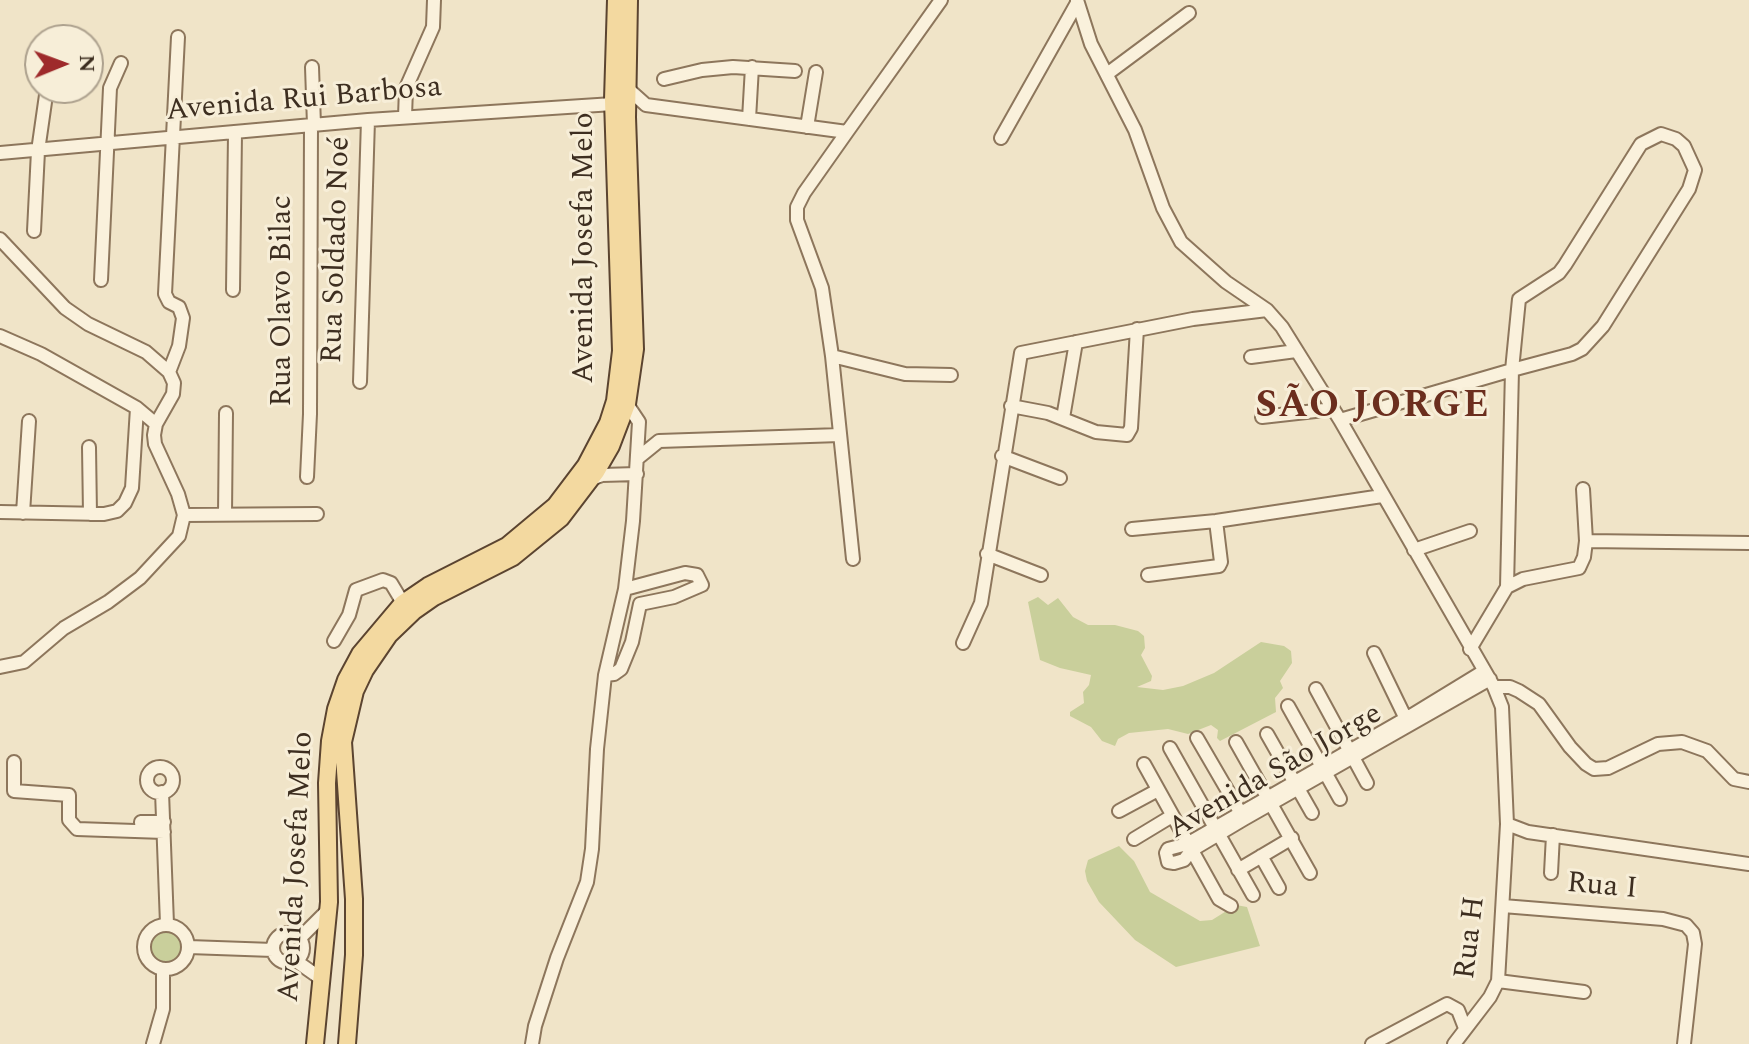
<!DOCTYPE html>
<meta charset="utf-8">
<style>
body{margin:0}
#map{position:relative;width:1749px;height:1044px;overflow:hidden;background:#f0e4c8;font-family:Spectral,serif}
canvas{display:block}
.north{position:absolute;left:24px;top:24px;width:80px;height:80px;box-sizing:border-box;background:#f7eed8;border:2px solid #ada18e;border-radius:50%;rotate:89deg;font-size:22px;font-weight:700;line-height:32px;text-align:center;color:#3d2e20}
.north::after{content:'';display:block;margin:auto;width:28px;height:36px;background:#9e2a2b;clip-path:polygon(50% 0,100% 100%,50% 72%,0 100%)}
</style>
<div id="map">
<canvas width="1749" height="1044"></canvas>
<div class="north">N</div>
</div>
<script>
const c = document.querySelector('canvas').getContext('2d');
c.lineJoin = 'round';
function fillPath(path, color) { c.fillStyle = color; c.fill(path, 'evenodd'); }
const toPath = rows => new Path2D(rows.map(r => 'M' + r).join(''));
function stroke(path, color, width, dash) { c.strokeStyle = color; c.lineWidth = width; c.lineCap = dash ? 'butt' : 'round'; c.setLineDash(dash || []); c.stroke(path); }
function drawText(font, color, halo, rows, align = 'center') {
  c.font = font + ' Spectral,serif'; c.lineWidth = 6; c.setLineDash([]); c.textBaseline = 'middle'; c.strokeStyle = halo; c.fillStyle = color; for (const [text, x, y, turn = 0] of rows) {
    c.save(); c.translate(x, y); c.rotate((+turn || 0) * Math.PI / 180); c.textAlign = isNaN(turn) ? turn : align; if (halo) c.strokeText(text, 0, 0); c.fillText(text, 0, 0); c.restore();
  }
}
fillPath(toPath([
 [1038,597,1048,605,1058,598,1073,617,1088,625,1115,625,1138,631,1144,636,1145,648,1141,655,1152,676,1151,681,1137,687,1163,690,1183,686,1214,673,1261,642,1284,646,1291,651,1292,663,1280,681,1283,688,1275,698,1276,712,1220,741,1217,738,1218,730,1211,725,1188,734,1168,729,1129,733,1118,739,1115,746,1102,741,1091,727,1070,716,1070,712,1084,703,1083,692,1089,685,1091,675,1060,668,1040,660,1028,602],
 [1119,846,1134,861,1150,892,1200,921,1212,920,1236,905,1247,907,1260,946,1176,967,1135,940,1099,902,1087,881,1085,871,1088,860],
 '148 947a18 18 0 1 1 36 0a18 18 0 1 1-36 0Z'
]), '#c9cf9b');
const minor = toPath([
 [1077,0,1091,44,1135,130,1163,208,1181,242,1226,282,1267,310,1282,327,1340,420,1494,687,1502,707,1507,824,1498,981,1490,997,1454,1044],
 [312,67,314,125],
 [1107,74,1189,13],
 [664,79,702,70,733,67,795,71],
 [627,88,646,105,847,132],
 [405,117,406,88,433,27,434,0],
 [749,119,752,67],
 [807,127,816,72],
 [1001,138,1077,3],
 [0,153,368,120,613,104],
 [34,231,38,151,47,88],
 [0,239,65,308,88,324,146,352,169,372,174,383,173,394,156,424,154,435,155,444,178,494,184,515,179,536,140,578,108,602,64,628,24,662,0,667],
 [101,280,110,88,121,63],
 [233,290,235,134],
 [0,336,41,354,137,408,156,424],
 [832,356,905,374,951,375],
 [1251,357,1296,351],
 [169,372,179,346,183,318,179,307,169,302,165,294,178,37],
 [360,382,368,120],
 [1011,406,1048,413,1096,432,1127,435,1131,428,1137,329],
 [1262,417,1333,409],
 [1063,418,1076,342],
 [1340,420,1512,370,1572,354,1582,349,1603,326,1689,189,1695,170,1684,146,1676,139,1661,134,1641,144,1565,265,1559,273,1519,299,1512,370,1507,587,1470,649],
 [89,447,90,514],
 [1002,456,1060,478],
 [638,458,659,441,840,435],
 [307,477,310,414,311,125],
 [591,479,602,475,637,474],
 [0,512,104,514,117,511,125,503,132,488,137,408],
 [23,513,29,421],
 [225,514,226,413],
 [184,515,317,514],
 [1132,529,1216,521,1382,496],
 [1586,541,1749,543],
 [1414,550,1470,531],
 [987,554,1041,575],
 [853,559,832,356,822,288,797,220,797,207,804,193,847,132,941,0],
 [1148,575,1219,566,1221,562,1216,521],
 [1507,587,1523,579,1579,568,1584,557,1586,541,1583,489],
 [334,641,349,615,356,590,383,580,391,583,403,603],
 [963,643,981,603,1021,353,1193,319,1267,310],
 [1374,653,1406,719],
 [1484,671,1412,715,1187,844,1168,849,1166,853,1168,862,1174,863,1184,860,1192,850,1244,819,1490,679],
 [605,675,614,674,621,669,632,642,640,604,674,597,702,585,697,575,685,573,625,589],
 [1494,687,1510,687,1519,691,1539,704,1570,747,1586,764,1594,769,1608,768,1658,744,1682,742,1707,751,1734,779,1749,782],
 [1316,689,1367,783],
 [1288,706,1340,799],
 [1267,734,1312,813],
 [1197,738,1243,817],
 [1236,742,1310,873],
 [1170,748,1253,895],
 [14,762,14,791,69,795,69,820,77,829,164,832],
 [1144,764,1219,899,1231,906],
 '147 780a13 13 0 1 1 26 0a13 13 0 1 1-26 0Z',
 [162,792,167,924],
 [1119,811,1158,790],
 [1507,824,1528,832,1749,864],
 [142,831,141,822,164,822],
 [1134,839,1172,816],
 [1261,856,1279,888],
 [1238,870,1292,838],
 [1551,873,1553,835],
 [1503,906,1663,919,1686,925,1693,933,1695,944,1684,1044],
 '144 947a22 22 0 1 1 44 0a22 22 0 1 1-44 0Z',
 '273 948a15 15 0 1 1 30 0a15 15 0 1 1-30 0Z',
 [300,938,328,910],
 [189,947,273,950],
 [296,961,323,980],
 [1498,981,1584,992],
 [153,1044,163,1009,163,969],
 [532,1044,535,1026,557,958,587,882,592,849,597,749,605,675,625,589,633,521,639,422,627,404],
 [1372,1044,1447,1004,1458,1010,1465,1028]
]);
const major = toPath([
 [315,1044,329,902,327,783,330,741,336,709,346,680,360,654,403,603,428,586,507,546,555,506,586,465,608,423,615,401,621,351,613,100,616,0],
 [347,1044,354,955,354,899,343,742,355,691,365,670,389,635,414,611,434,597,513,557,561,518,596,472,611,446,627,404,635,349,627,117,629,0]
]);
stroke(minor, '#8d765c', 16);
stroke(major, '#5b4430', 20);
stroke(minor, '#faf1dc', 12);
stroke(major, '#f3d9a0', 16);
drawText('30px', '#3d2e20', '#f7eed8', [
 ["Avenida Rui Barbosa",304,101,-5],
 ["Avenida Josefa Melo",586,248,-90],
 ["Rua Soldado Noé",338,250,-88],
 ["Rua Olavo Bilac",284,301,-90],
 ["Avenida São Jorge",1276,773,-30],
 ["Avenida Josefa Melo",298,867,-87],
 ["Rua I",1602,888,5],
 ["Rua H",1472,938,-83]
]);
c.letterSpacing = '2px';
drawText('bold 38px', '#6b2e1e', '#f7eed8', [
 ["SÃO JORGE",1373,409]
]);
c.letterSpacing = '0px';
</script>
